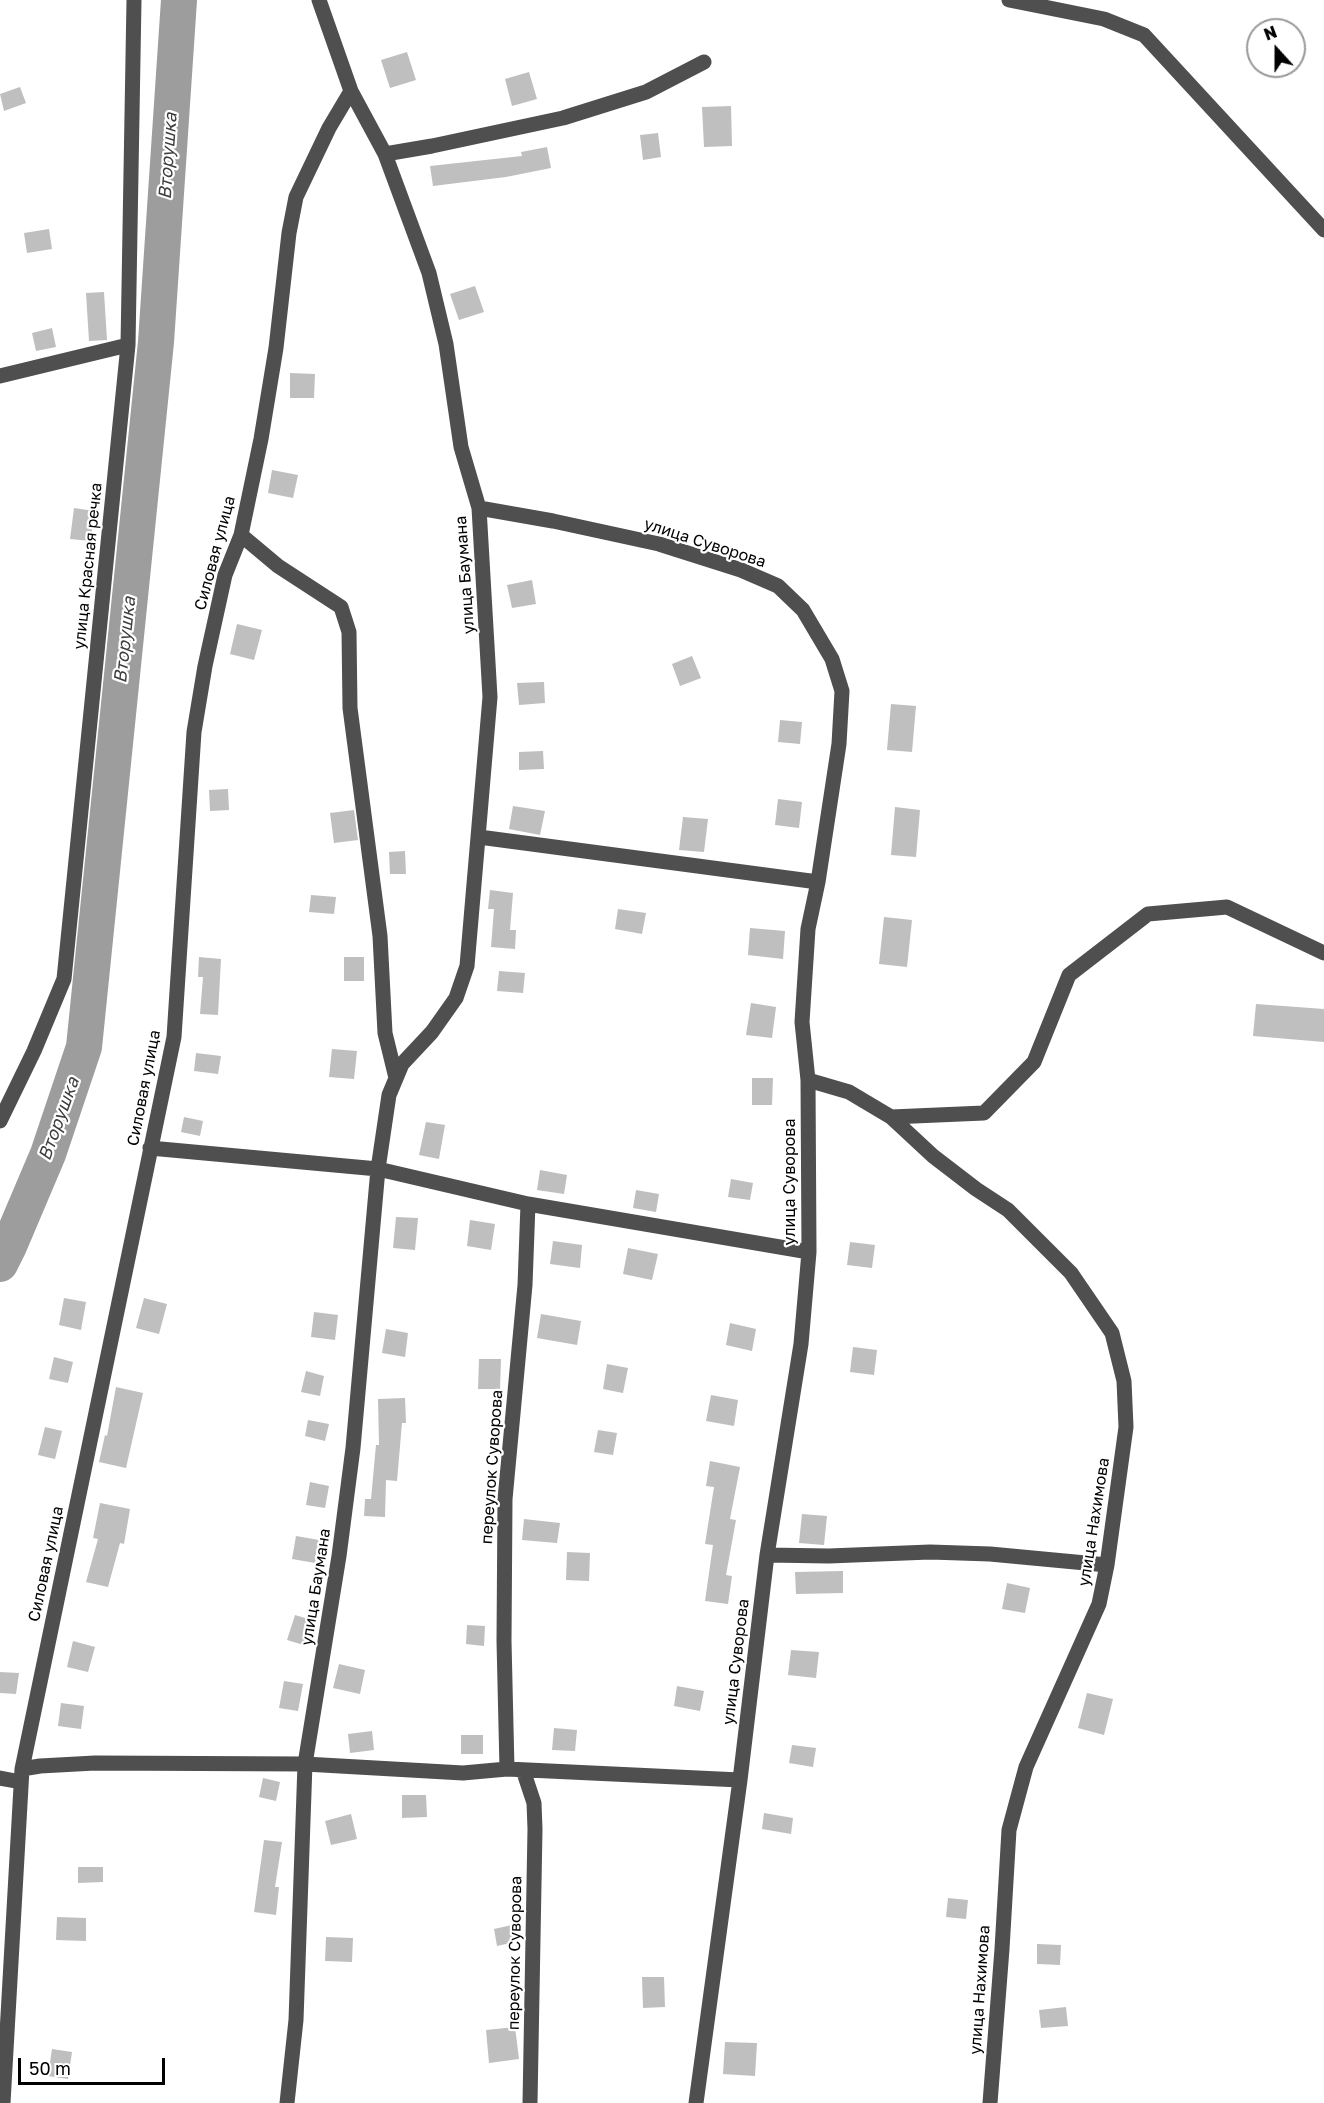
<!DOCTYPE html>
<meta charset="utf-8">
<style>
body{margin:0}
#map{position:relative;width:1324px;height:2103px;overflow:hidden;background:#fff;font-family:"Golos Text",sans-serif}
canvas{display:block}
.north{position:absolute;left:1246px;top:18px;width:60px;height:60px;box-sizing:border-box;background:#fff;border:2px solid #999;border-radius:50%;rotate:339deg;font-size:16px;font-weight:700;line-height:24px;text-align:center;color:#000}
.north::after{content:'';display:block;margin:auto;width:21px;height:27px;background:#000;clip-path:polygon(50% 0,100% 100%,50% 72%,0 100%)}
.scale{position:absolute;left:18px;top:2058px;width:147px;height:27px;box-sizing:border-box;border:3px solid #000;border-top:0;padding-left:8px;font-size:18px;line-height:21px;white-space:nowrap;color:#000;-webkit-text-stroke:4px #fff;paint-order:stroke}
</style>
<div id="map">
<canvas width="1324" height="2103"></canvas>
<div class="north">N</div>
<div class="scale">50 m</div>
</div>
<script>
const c = document.querySelector('canvas').getContext('2d');
c.lineJoin = 'round';
const toPath = rows => new Path2D(rows.map(r => 'M' + r).join(''));
function stroke(path, color, width, dash) { c.strokeStyle = color; c.lineWidth = width; c.lineCap = dash ? 'butt' : 'round'; c.setLineDash(dash || []); c.stroke(path); }
function fillPath(path, color) { c.fillStyle = color; c.fill(path, 'evenodd'); }
function drawText(font, color, halo, rows, align = 'center') {
  c.font = font + ' "Golos Text",sans-serif'; c.lineWidth = 4.5; c.setLineDash([]); c.textBaseline = 'middle'; c.strokeStyle = halo; c.fillStyle = color; for (const [text, x, y, turn = 0] of rows) {
    c.save(); c.translate(x, y); c.rotate((+turn || 0) * Math.PI / 180); c.textAlign = isNaN(turn) ? turn : align; if (halo) c.strokeText(text, 0, 0); c.fillText(text, 0, 0); c.restore();
  }
}
stroke(toPath([
 [0,1264,9,1246,48,1154,84,1047,156,342,179,0]
]), '#9d9d9d', 36);
fillPath(toPath([
 [407,52,416,80,390,88,381,60],
 [529,72,537,99,512,106,505,79],
 [20,87,26,103,4,111,0,94],
 [731,106,732,146,704,147,702,107],
 [658,133,661,157,643,160,640,135],
 [547,147,551,168,506,177,433,186,430,166,522,156,521,152],
 [49,229,52,249,27,253,24,233],
 [475,286,484,312,459,320,450,294],
 [104,292,107,340,89,341,86,293],
 [52,328,56,347,36,351,32,333],
 [290,373,315,374,314,398,290,398],
 [272,470,298,475,293,498,268,493],
 [74,508,94,511,91,541,70,539],
 [532,580,536,604,512,608,507,585],
 [237,624,262,630,254,660,230,654],
 [692,656,701,678,680,686,672,664],
 [544,682,545,703,519,705,517,683],
 [891,704,916,706,912,752,887,750],
 [780,720,802,722,800,744,778,742],
 [543,751,544,769,519,770,519,752],
 [228,789,229,810,210,811,209,790],
 [778,799,802,802,799,828,775,825],
 [513,806,545,811,540,835,509,829],
 [895,807,920,810,916,857,891,855],
 [354,810,358,840,334,843,330,813],
 [683,817,708,819,704,852,679,850],
 [405,851,406,874,390,874,389,852],
 [490,890,513,893,510,930,516,930,515,949,491,947,494,909,488,909],
 [311,895,336,897,334,914,309,912],
 [618,909,646,913,642,934,615,929],
 [884,917,912,920,907,967,879,964],
 [750,928,785,931,783,959,748,955],
 [199,957,221,959,218,1015,200,1014,203,977,198,977],
 [344,957,364,957,364,981,344,981],
 [499,971,525,973,523,993,497,991],
 [751,1003,776,1007,772,1038,746,1035],
 [1256,1004,1324,1009,1324,1042,1253,1036],
 [332,1049,357,1051,354,1079,329,1077],
 [196,1053,221,1056,218,1074,194,1071],
 [752,1078,773,1078,772,1105,752,1105],
 [184,1117,203,1121,200,1136,181,1132],
 [426,1122,445,1125,439,1159,419,1155],
 [540,1170,567,1175,564,1194,537,1190],
 [731,1179,753,1183,750,1200,728,1197],
 [636,1190,659,1194,656,1212,633,1208],
 [396,1217,418,1218,415,1250,393,1248],
 [470,1220,495,1224,491,1250,467,1246],
 [553,1241,582,1245,580,1268,550,1264],
 [850,1242,875,1245,872,1268,847,1265],
 [628,1248,658,1254,652,1280,623,1274],
 [64,1298,86,1302,81,1330,59,1325],
 [144,1298,167,1304,159,1334,136,1328],
 [314,1312,338,1315,335,1340,311,1337],
 [541,1314,581,1321,577,1345,537,1338],
 [730,1323,756,1329,752,1351,726,1345],
 [386,1329,408,1333,405,1357,382,1353],
 [853,1347,877,1350,874,1375,850,1372],
 [54,1357,73,1362,68,1383,49,1379],
 [479,1359,501,1359,500,1389,478,1389],
 [607,1364,628,1368,623,1393,603,1389],
 [306,1371,324,1376,320,1396,301,1392],
 [116,1387,143,1393,126,1468,99,1462,105,1435,107,1436],
 [711,1395,738,1400,734,1426,706,1421],
 [405,1398,406,1423,402,1423,397,1481,386,1480,385,1517,364,1516,365,1499,371,1499,376,1445,379,1445,378,1399],
 [308,1420,329,1424,325,1441,305,1436],
 [45,1427,62,1431,55,1459,38,1455],
 [598,1430,617,1433,613,1455,594,1452],
 [710,1461,740,1467,730,1519,736,1520,726,1575,732,1576,728,1604,705,1601,713,1545,705,1544,714,1487,706,1486],
 [310,1482,329,1486,325,1508,306,1505],
 [100,1503,130,1509,124,1544,120,1543,108,1587,86,1582,98,1539,93,1538],
 [802,1514,827,1516,824,1545,799,1543],
 [524,1519,560,1523,557,1543,522,1540],
 [296,1536,319,1540,315,1563,292,1559],
 [567,1552,590,1553,589,1581,566,1580],
 [843,1571,843,1593,796,1594,795,1572],
 [1007,1583,1030,1588,1025,1613,1002,1609],
 [295,1615,315,1621,307,1646,287,1640],
 [467,1625,485,1626,484,1646,466,1644],
 [73,1641,95,1647,88,1672,67,1667],
 [791,1650,819,1652,816,1678,788,1675],
 [339,1664,365,1670,360,1694,333,1688],
 [0,1672,19,1673,16,1694,0,1693],
 [284,1681,303,1684,298,1711,279,1708],
 [677,1686,704,1691,700,1711,674,1706],
 [1087,1693,1113,1699,1104,1735,1078,1728],
 [61,1703,84,1706,81,1729,58,1726],
 [554,1728,577,1730,575,1751,552,1750],
 [372,1731,374,1750,350,1753,348,1734],
 [461,1735,483,1735,483,1754,461,1754],
 [792,1745,816,1748,813,1767,789,1763],
 [263,1778,280,1782,276,1801,259,1797],
 [402,1795,426,1795,427,1817,402,1818],
 [764,1813,793,1818,791,1834,762,1829],
 [351,1814,357,1839,331,1845,325,1821],
 [264,1840,282,1842,275,1887,279,1887,276,1915,254,1912],
 [78,1867,103,1867,103,1882,78,1883],
 [948,1898,968,1900,966,1919,946,1917],
 [57,1917,86,1918,86,1941,56,1940],
 [512,1925,515,1942,497,1946,494,1929],
 [326,1937,353,1938,352,1962,325,1961],
 [1037,1944,1061,1945,1060,1965,1037,1964],
 [642,1977,664,1977,665,2007,643,2008],
 [1066,2007,1068,2026,1041,2028,1039,2010],
 [515,2027,519,2059,489,2063,486,2030],
 [725,2042,757,2043,755,2076,723,2074],
 [52,2049,72,2052,68,2079,48,2076]
]), '#bfbfbf');
stroke(toPath([
 [1009,0,1104,19,1144,35,1324,230],
 [385,154,432,146,563,118,646,92,704,62],
 [0,376,128,345],
 [479,508,553,521,659,544,741,570,778,586,803,610,832,659,842,691,839,744,818,882,808,929,802,1022,808,1080,809,1252,801,1344,767,1555,740,1780,696,2103],
 [241,535,278,566,341,607,349,632,350,708,380,936,385,1033,396,1078],
 [479,837,818,882],
 [808,1080,849,1092,891,1117,933,1156,976,1189,1008,1210,1071,1273,1112,1333,1124,1381,1126,1427,1107,1565,1099,1604,1026,1767,1009,1830,1002,1949,990,2103],
 [891,1117,984,1113,1034,1062,1069,975,1148,914,1227,907,1324,953],
 [0,1121,34,1051,64,979,128,345,134,0],
 [150,1148,378,1169,528,1204,809,1252],
 [767,1555,829,1556,930,1552,990,1554,1107,1565],
 [22,1769,40,1766,95,1763,305,1764,463,1773,507,1769,740,1780],
 [507,1769,504,1641,505,1499,525,1285,528,1204],
 [523,1770,534,1803,535,1829,530,2103],
 [0,1778,21,1782],
 [3,2103,22,1769,174,1037,194,732,205,666,225,575,241,535,261,439,276,348,289,233,296,197,329,128,351,91],
 [287,2103,296,2020,305,1764,339,1556,353,1448,378,1169,389,1095,402,1064,432,1032,456,998,467,966,490,697,479,508,461,447,446,344,429,273,385,154,351,91,319,0]
]), '#4f4f4f', 15);
drawText('16px', '#000', '#fff', [
 ["улица Суворова",705,543,18],
 ["Силовая улица",215,553,-75],
 ["улица Красная речка",88,566,-84],
 ["улица Баумана",465,575,-94],
 ["Силовая улица",144,1088,-79],
 ["улица Суворова",790,1182,-90],
 ["переулок Суворова",492,1467,-86],
 ["улица Нахимова",1094,1522,-81],
 ["Силовая улица",46,1564,-78],
 ["улица Баумана",316,1587,-81],
 ["улица Суворова",736,1662,-83],
 ["переулок Суворова",515,1953,-89],
 ["улица Нахимова",980,1990,-86]
]);
drawText('italic 18px', '#3e3e3e', '#fff', [
 ["Вторушка",168,156,-86],
 ["Вторушка",125,640,-84],
 ["Вторушка",59,1119,-70]
]);
</script>
